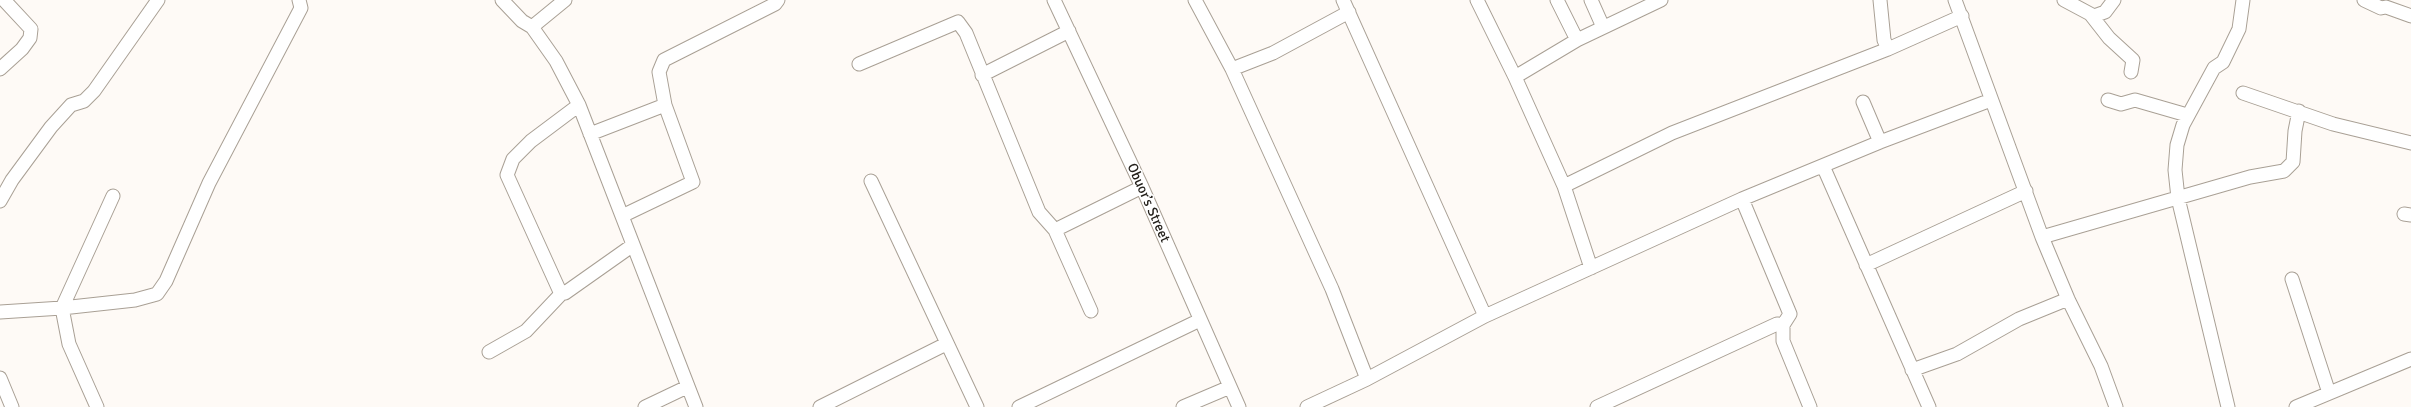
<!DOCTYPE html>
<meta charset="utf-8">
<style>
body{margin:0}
canvas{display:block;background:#fefaf6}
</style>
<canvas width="2411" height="407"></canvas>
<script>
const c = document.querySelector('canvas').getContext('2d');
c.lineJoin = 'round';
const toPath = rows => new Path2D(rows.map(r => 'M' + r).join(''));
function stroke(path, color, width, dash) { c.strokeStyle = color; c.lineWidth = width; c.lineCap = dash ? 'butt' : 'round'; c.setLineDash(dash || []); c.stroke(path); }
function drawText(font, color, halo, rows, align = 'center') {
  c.font = font + ' Signika,sans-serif'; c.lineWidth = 3; c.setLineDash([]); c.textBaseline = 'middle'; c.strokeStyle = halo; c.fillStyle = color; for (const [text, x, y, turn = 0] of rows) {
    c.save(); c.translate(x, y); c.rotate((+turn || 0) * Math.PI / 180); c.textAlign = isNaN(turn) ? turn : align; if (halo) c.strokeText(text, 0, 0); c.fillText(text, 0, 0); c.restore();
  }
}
const minor = toPath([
 [502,0,522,21,532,27,556,61,579,105,696,407],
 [1054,0,1142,187,1239,407],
 [1195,0,1232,69,1332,289,1367,379],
 [1343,0,1485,316],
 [1477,0,1515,77,1564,186,1591,268],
 [1557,0,1577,40],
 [1591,0,1603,27],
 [1880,0,1884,40,1888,49],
 [1955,0,2042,237,2068,299,2101,366,2116,407],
 [2064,0,2094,16,2105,12,2114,0],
 [2364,0,2381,8,2386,7,2411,16],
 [2091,15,2109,38,2133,60,2131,72],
 [532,27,565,0],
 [859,64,958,22,966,33,1039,212,1055,230,1091,311],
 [0,69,22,49,30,38,31,29,4,0],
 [1232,69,1273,53,1349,12],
 [982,75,1069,31],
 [1515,77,1577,40,1661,0],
 [2243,93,2333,124,2411,143],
 [2108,100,2121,104,2135,100,2187,115],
 [1863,102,1880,142],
 [590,134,665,105],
 [1823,166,1929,407],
 [871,181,977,407],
 [1564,186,1672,133,1888,49,1962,16],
 [1742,199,1790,314,1783,325],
 [0,201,12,180,51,127,71,105,84,101,94,91,158,0],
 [2404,214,2411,215],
 [622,216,693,182,665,105,659,72,664,60,775,4,778,0],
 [1055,230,1142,187],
 [2042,237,2250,177,2284,171,2293,162,2295,131,2299,111],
 [1866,265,2026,191],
 [2292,279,2329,393],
 [561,294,507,175,513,159,531,141,579,105],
 [0,312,62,308,135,300,157,294,166,281,209,183,301,8,299,0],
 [489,352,526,331,561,294,565,293,633,245],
 [1912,370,1957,354,2019,319,2068,299],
 [0,378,12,407],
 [97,407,69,344,62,308,113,196],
 [645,407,687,387],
 [820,407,946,344],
 [1019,407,1200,320],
 [1183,407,1230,387],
 [1307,407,1367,379,1485,316,1742,199,1880,142,1991,100],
 [1597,407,1777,324,1783,325,1783,341,1810,407],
 [2228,407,2178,198,2175,170,2177,145,2183,125,2214,68,2223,62,2239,29,2243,0],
 [2296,407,2411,359]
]);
stroke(minor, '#a9a095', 15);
stroke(minor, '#fff', 13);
drawText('14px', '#24211c', '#fff', [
 ["Obuor’s Street",1148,203,66]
]);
</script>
